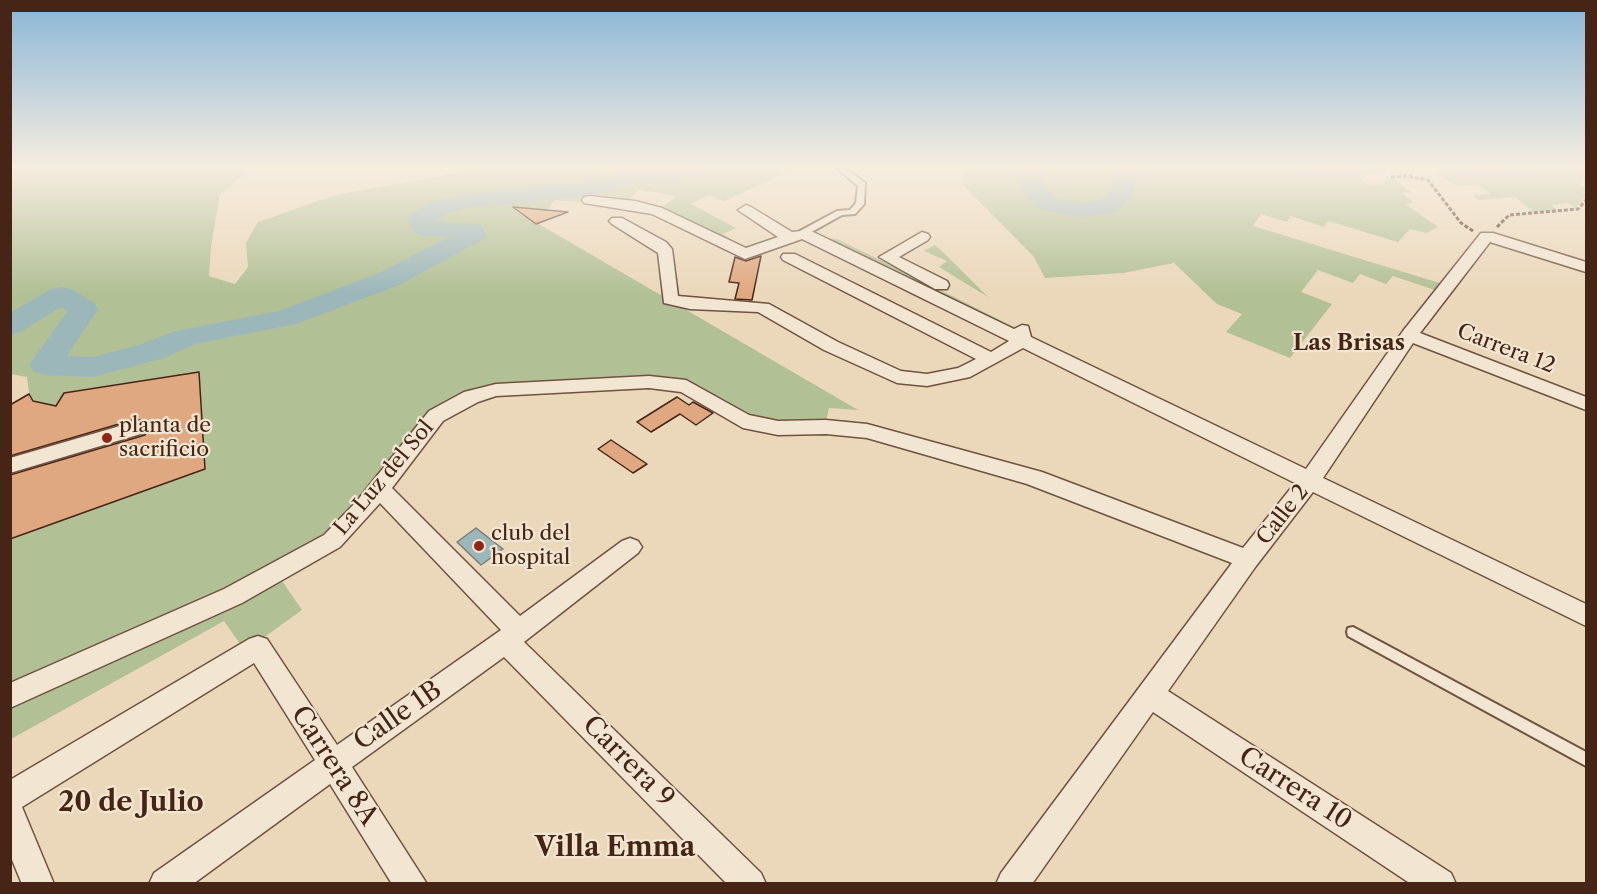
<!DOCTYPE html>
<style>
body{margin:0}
#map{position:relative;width:1597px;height:894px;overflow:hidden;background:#ebd8bb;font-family:"Libre Caslon Text",serif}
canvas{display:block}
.frame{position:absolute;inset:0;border:12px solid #462516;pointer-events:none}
</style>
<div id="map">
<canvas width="1597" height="894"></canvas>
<div class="frame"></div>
</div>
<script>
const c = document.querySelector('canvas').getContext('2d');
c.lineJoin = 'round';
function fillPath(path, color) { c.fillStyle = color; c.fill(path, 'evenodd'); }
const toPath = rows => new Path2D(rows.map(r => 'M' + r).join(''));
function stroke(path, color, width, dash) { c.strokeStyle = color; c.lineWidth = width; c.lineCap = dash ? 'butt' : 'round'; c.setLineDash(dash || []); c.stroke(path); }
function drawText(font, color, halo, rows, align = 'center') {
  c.font = font + ' "Libre Caslon Text",serif'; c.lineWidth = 4.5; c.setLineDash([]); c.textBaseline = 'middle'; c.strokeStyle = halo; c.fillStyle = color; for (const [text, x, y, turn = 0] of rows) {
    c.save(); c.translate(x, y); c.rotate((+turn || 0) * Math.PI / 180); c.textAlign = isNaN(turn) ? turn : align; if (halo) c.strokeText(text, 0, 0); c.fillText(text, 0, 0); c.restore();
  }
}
fillPath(toPath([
 [11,168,252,168,220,194,211,247,209,276,235,284,248,267,246,243,258,222,335,195,483,168,595,168,608,173,623,168,791,168,765,183,724,201,708,195,691,204,736,228,723,234,749,252,662,207,676,197,661,193,639,190,629,199,586,194,580,202,555,200,547,210,531,208,525,216,858,410,829,408,826,421,782,424,781,420,749,419,657,379,622,377,497,386,430,415,369,496,278,575,302,610,245,651,224,621,11,739,10,539,205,469,198,372,56,406,30,401,27,377,11,374],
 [964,168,1390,168,1385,169,1389,172,1358,175,1367,185,1385,184,1383,181,1389,181,1384,176,1392,176,1410,192,1402,193,1414,203,1405,204,1438,227,1426,233,1410,229,1398,242,1328,221,1324,227,1291,216,1287,222,1261,214,1253,226,1443,284,1438,291,1393,276,1386,284,1360,274,1353,283,1318,270,1301,292,1332,304,1290,358,1226,332,1242,314,1217,304,1174,263,1123,273,1045,278,1034,257,962,184],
 [1434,168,1585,168,1580,186,1586,188,1586,196,1576,208,1568,203,1551,205,1557,210,1533,212,1515,197,1478,200,1473,195,1491,194,1478,185,1457,186,1434,173,1442,172],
 [826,238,837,239,878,259,1022,331,1023,336],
 [935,245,944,253,988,297,939,267,947,261,924,251]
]), '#b1c095');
const water = toPath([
 [476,528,503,549,481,565,457,542,476,528]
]);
fillPath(water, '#9cb7ba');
stroke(water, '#7a7d78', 1.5);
fillPath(toPath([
 [710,168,707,173,676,182,634,184,580,197,468,208,448,213,435,221,481,224,486,235,482,240,399,285,296,324,195,344,164,358,93,377,45,375,34,372,29,365,68,311,61,307,20,332,10,335,10,313,51,289,61,287,71,289,94,303,98,309,67,356,93,357,142,344,176,331,279,311,379,273,451,236,424,236,415,233,411,228,408,218,412,213,430,203,468,194,580,183,634,170,710,168],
 [1021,168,1044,168,1043,184,1046,189,1058,199,1083,203,1101,200,1109,192,1118,168,1141,168,1132,194,1118,212,1083,217,1042,210,1028,198,1019,184,1021,168],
 [1289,168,1362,168,1357,175,1349,177,1300,175,1292,173,1289,168],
 [1449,168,1531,168,1528,173,1520,175,1494,177,1460,175,1452,173,1449,168]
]), '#9cb7ba');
const building = toPath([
 [513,207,568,212,536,224,513,207],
 [761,256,752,300,735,299,739,283,729,282,735,257,746,261,761,256],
 [199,372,205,469,10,539,10,475,145,435,149,429,146,422,136,419,10,456,10,405,29,394,33,401,56,406,64,393,199,372],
 [677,397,689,405,693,402,713,413,696,425,680,414,651,432,637,422,677,397],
 [611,440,647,464,633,473,598,449,611,440]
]);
fillPath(building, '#e0a880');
stroke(building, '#462516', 1.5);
const service = toPath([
 [837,168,844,168,865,183,864,204,855,214,842,215,806,235,800,235,800,231,837,211,850,210,856,203,858,186,837,168],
 [1353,627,1586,752,1586,766,1348,636,1347,632,1348,628,1353,627]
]);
const minor = toPath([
 [589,196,635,201,662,208,746,248,778,237,738,210,746,205,751,207,792,232,809,230,1014,329,1022,325,1028,326,1031,337,1306,469,1403,331,1481,233,1493,233,1586,262,1586,272,1490,242,1420,333,1586,397,1586,410,1413,343,1323,478,1586,604,1586,626,1313,492,1256,566,1168,691,1451,873,1456,884,1411,884,1153,712,1032,884,996,884,1001,873,1232,563,1027,484,867,438,826,434,778,435,743,428,681,392,649,388,496,396,478,402,443,421,392,488,520,616,622,541,630,538,638,541,642,547,638,553,524,642,761,873,766,884,727,884,504,657,352,767,427,884,392,884,330,784,193,884,149,884,154,873,315,760,254,663,22,807,54,884,22,884,10,855,10,780,249,639,258,636,267,639,337,745,501,630,380,503,340,547,242,603,10,708,10,683,224,589,324,535,356,502,429,411,464,392,496,384,649,376,686,380,749,415,778,421,826,420,867,424,1042,472,1243,548,1295,483,1023,348,970,377,927,386,897,383,824,350,758,312,690,309,664,303,658,253,612,224,609,221,612,218,622,218,666,242,672,249,678,296,769,304,838,342,901,371,927,374,958,368,976,359,783,260,781,257,783,254,795,254,991,352,1009,341,802,239,745,259,652,214,584,203,582,200,584,197,589,196],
 [922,232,928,234,930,237,928,240,899,257,947,281,949,285,947,289,935,289,879,257,922,232],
 [137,421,144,423,147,428,144,433,10,473,10,458,137,421]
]);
stroke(service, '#6f523f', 4);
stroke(minor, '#6f523f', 3);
stroke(toPath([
 [1391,177,1408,176,1428,180,1461,223,1473,231],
 [1497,227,1509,215,1578,209,1586,200]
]), '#462516', 3, [4, 2]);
fillPath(service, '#f2e6d3');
fillPath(minor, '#f2e6d3');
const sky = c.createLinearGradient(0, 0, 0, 293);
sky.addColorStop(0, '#89b5d6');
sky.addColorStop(0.57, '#f6ede0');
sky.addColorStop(1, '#f6ede000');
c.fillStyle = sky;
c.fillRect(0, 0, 1597, 293);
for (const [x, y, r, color] of [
 [107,438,6,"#8f2418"],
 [479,546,6,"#8f2418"]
]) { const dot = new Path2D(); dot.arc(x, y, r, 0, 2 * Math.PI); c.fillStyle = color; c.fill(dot); stroke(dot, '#f2e6d3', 2); }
drawText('21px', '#462516', '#f2e6d3', [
 ["Carrera 12",1506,349,21],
 ["La Luz del Sol",384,478,-50],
 ["Calle 2",1283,515,-52]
]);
drawText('21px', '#462516', '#f2e6d3', [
 ["planta de",119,426],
 ["sacrificio",119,450],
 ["club del",491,534],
 ["hospital",491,558]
], 'left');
drawText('bold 22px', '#462516', '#f2e6d3', [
 ["Las Brisas",1349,344]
]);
drawText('26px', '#462516', '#f2e6d3', [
 ["Calle 1B",398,716,-35],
 ["Carrera 9",628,762,45],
 ["Carrera 8A",334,766,57],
 ["Carrera 10",1295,789,33]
]);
drawText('bold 27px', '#462516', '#f2e6d3', [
 ["20 de Julio",131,803],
 ["Villa Emma",615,848]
]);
</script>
